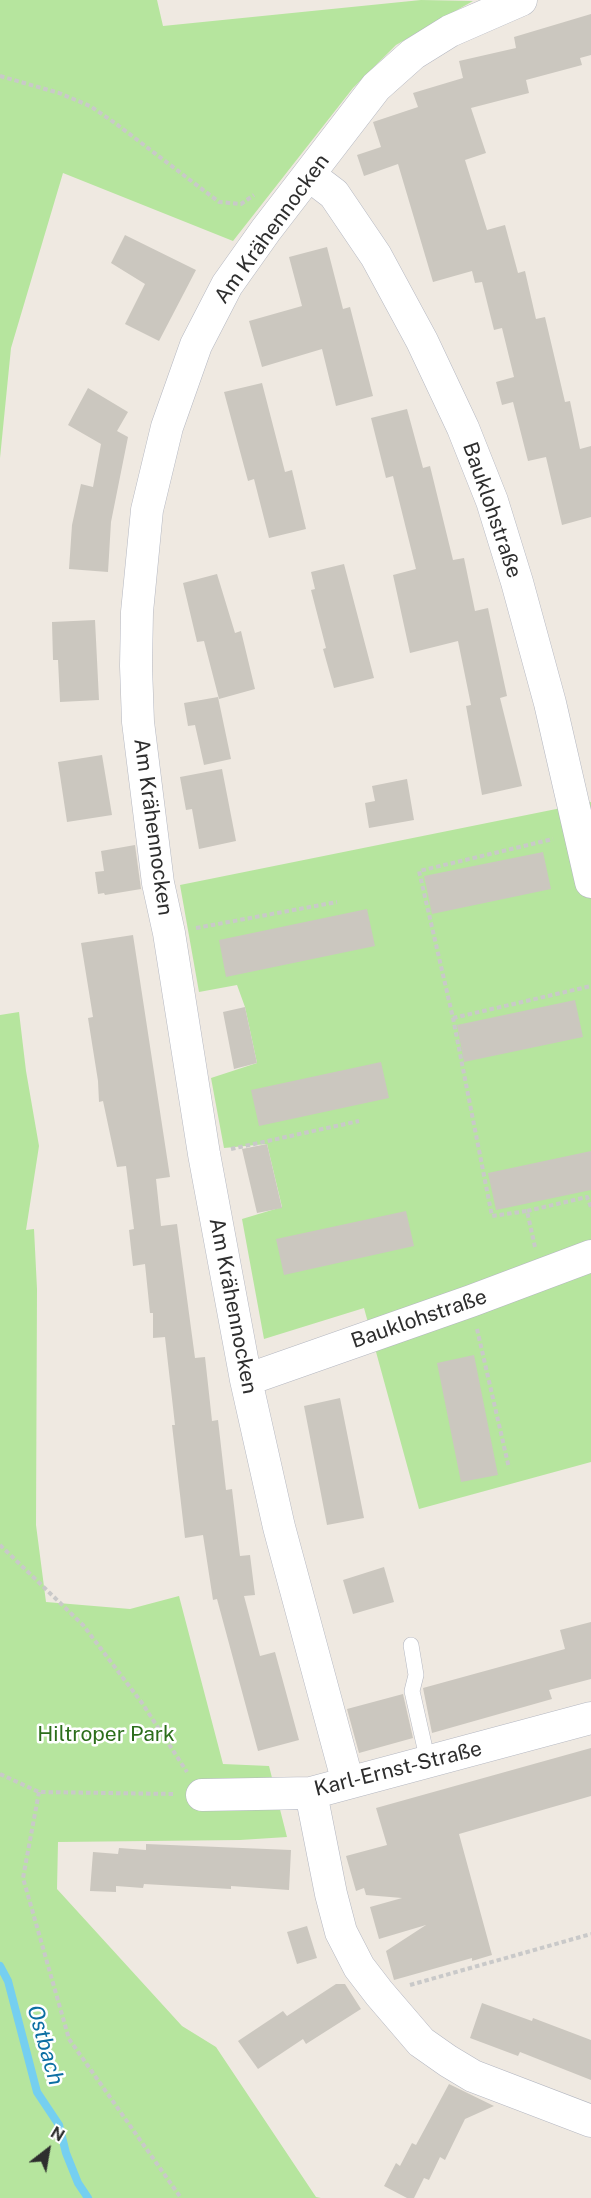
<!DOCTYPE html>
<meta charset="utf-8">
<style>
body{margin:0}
#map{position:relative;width:591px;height:2198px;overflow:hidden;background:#efe9e1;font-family:"Public Sans",sans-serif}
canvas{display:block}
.north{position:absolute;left:18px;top:2120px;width:60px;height:60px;-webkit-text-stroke:4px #fff;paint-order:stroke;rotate:31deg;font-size:16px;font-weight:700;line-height:24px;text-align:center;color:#2e2e2e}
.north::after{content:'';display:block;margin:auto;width:21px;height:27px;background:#2e2e2e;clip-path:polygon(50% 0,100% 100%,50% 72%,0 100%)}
</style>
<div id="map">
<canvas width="591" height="2198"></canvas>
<div class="north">N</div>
</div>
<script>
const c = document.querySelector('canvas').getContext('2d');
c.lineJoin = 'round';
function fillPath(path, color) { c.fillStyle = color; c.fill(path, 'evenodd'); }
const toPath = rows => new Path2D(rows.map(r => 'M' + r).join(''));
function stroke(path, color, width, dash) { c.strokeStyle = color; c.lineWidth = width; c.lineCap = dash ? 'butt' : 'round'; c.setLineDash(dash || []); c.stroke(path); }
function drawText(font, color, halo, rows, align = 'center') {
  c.font = font + ' "Public Sans",sans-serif'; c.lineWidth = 5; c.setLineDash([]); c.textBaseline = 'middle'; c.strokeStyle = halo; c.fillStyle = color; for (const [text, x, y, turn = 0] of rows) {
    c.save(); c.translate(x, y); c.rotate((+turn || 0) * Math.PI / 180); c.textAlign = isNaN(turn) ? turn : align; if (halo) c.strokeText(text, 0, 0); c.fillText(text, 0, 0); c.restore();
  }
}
fillPath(toPath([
 [0,0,157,0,163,26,421,0,473,1,396,45,353,88,233,241,63,173,11,348,0,458],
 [591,802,591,1462,419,1509,364,1308,264,1339,242,1219,282,1207,267,1144,224,1148,211,1078,257,1063,245,1007,237,985,199,992,180,885],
 [19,1012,26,1071,39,1146,26,1230,34,1229,37,1289,36,1525,46,1602,130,1609,179,1596,223,1764,269,1766,287,1837,240,1840,58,1842,57,1889,182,2026,216,2047,316,2197,321,2198,0,2198,0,1015]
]), '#b6e59e');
stroke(toPath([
 [0,1966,8,1981,37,2092,59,2125,66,2153,78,2183,88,2198]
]), '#75cff0', 8);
fillPath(toPath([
 [591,14,591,55,580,58,582,65,526,80,529,93,471,108,486,153,465,160,487,230,505,225,518,273,525,271,536,319,545,317,565,402,570,401,580,449,591,446,591,517,562,525,546,457,528,461,513,402,502,405,496,382,514,377,502,328,494,330,482,282,475,283,472,271,433,282,398,164,364,176,357,155,381,147,373,122,418,107,413,93,463,78,459,61,516,48,514,37],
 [125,235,196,270,159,341,125,324,145,284,111,263],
 [327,247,343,309,350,307,373,396,336,406,322,349,262,367,249,321,302,306,289,257],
 [262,383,285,472,292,470,306,529,269,538,254,479,248,481,224,392],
 [88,388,128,412,117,431,128,437,111,522,108,572,69,569,72,525,81,484,93,487,101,444,68,425],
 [407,409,423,468,430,466,453,560,464,558,475,611,488,608,507,696,500,698,522,786,482,795,466,706,471,705,458,641,410,653,393,575,416,569,393,476,386,478,371,418],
 [344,564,374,678,334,688,323,649,326,648,311,590,315,589,311,572],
 [217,574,235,633,241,631,255,689,219,699,204,641,197,642,183,583],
 [95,620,99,700,60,702,58,660,53,660,52,622],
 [218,697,231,759,204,765,195,725,188,726,184,703],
 [102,755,112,815,67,822,58,762],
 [222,769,236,841,199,849,192,809,186,810,180,777],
 [407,779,414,820,369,828,365,803,375,801,372,786],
 [135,845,141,889,105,895,104,893,98,894,95,872,104,871,101,851],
 [543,852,551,889,432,914,424,876],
 [367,909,375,946,226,977,219,940],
 [133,935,170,1177,156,1179,161,1226,177,1224,195,1358,205,1357,212,1421,218,1420,226,1490,232,1489,240,1556,250,1555,255,1595,244,1596,260,1656,275,1652,299,1740,258,1751,217,1599,213,1600,203,1535,185,1538,172,1425,175,1425,165,1337,153,1338,153,1313,150,1313,145,1264,133,1266,129,1230,134,1229,126,1166,117,1167,103,1101,99,1102,98,1081,88,1018,93,1017,81,943],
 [575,1000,583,1037,464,1062,457,1025],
 [245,1007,257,1063,234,1069,223,1012],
 [381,1062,389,1098,259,1126,251,1090],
 [267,1144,282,1208,257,1213,242,1149],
 [591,1151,591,1190,496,1210,488,1173],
 [406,1211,414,1246,284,1275,276,1239],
 [474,1355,498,1475,461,1482,437,1363],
 [340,1398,364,1518,327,1525,304,1406],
 [384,1567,394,1602,353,1614,343,1580],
 [591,1622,591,1679,549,1690,552,1699,432,1733,423,1688,565,1649,560,1630],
 [403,1694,413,1738,359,1753,347,1709],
 [591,1748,591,1796,459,1834,492,1955,472,1961,472,1958,394,1980,386,1951,426,1925,379,1939,370,1907,402,1898,366,1895,364,1888,356,1891,346,1856,387,1845,376,1808],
 [146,1844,291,1850,289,1890,231,1886,231,1889,144,1884,143,1888,116,1886,116,1892,90,1891,93,1852,118,1854,119,1848,146,1850],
 [307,1926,317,1958,297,1964,287,1932],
 [336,1984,345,1984,361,2009,306,2044,303,2039,258,2069,238,2041,283,2011,287,2016],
 [482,2003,532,2021,533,2018,591,2040,591,2080,520,2052,518,2056,470,2038],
 [449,2084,494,2106,465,2119,445,2160,440,2157,429,2180,424,2178,414,2198,407,2198,384,2186,396,2163,400,2166,412,2143,416,2145]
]), '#cbc7bf');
const service = toPath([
 [411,1645,416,1675,412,1691,428,1762]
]);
const minor = toPath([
 [309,175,334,194,376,256,422,341,463,428,492,501,517,582,550,703,591,882],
 [246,1380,471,1301,591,1256],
 [348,1783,279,1527,246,1380,204,1154,169,933,158,883,138,722,136,666,137,612,147,510,167,427,196,345,227,285,266,230,376,87,413,54,450,31,521,0],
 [311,1793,331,1894,341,1932,359,1967,379,1993,421,2042,448,2061,473,2076,591,2121],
 [202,1795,311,1793,591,1718]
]);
stroke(service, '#b4b7c1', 16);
stroke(minor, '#b4b7c1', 33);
stroke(toPath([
 [0,76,59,93,90,106,115,123,219,202,241,204,254,195],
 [196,928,337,902],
 [453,1018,591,986],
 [231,1149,359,1121],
 [527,1211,587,1197,591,1207],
 [535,1247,527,1211,492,1216,453,1018,419,871,553,839],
 [477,1329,509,1468],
 [0,1545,83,1625,142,1703,187,1772],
 [0,1774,39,1792,175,1794],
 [39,1792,23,1878,69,2039,181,2198],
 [410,1985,591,1934]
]), '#c9c9c9', 4, [4.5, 3]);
stroke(service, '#fff', 15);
stroke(minor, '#fff', 32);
drawText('21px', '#2e2e2e', '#fff', [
 ["Am Krähennocken",272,229,-54],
 ["Bauklohstraße",492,510,71],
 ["Am Krähennocken",153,827,82],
 ["Am Krähennocken",233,1306,79],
 ["Bauklohstraße",419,1319,-19],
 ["Karl-Ernst-Straße",398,1769,-14]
]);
drawText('21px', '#2c6e1b', '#fff', [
 ["Hiltroper Park",106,1735]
]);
drawText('italic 22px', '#0d6fa3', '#fff', [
 ["Ostbach",45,2045,74]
]);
</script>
